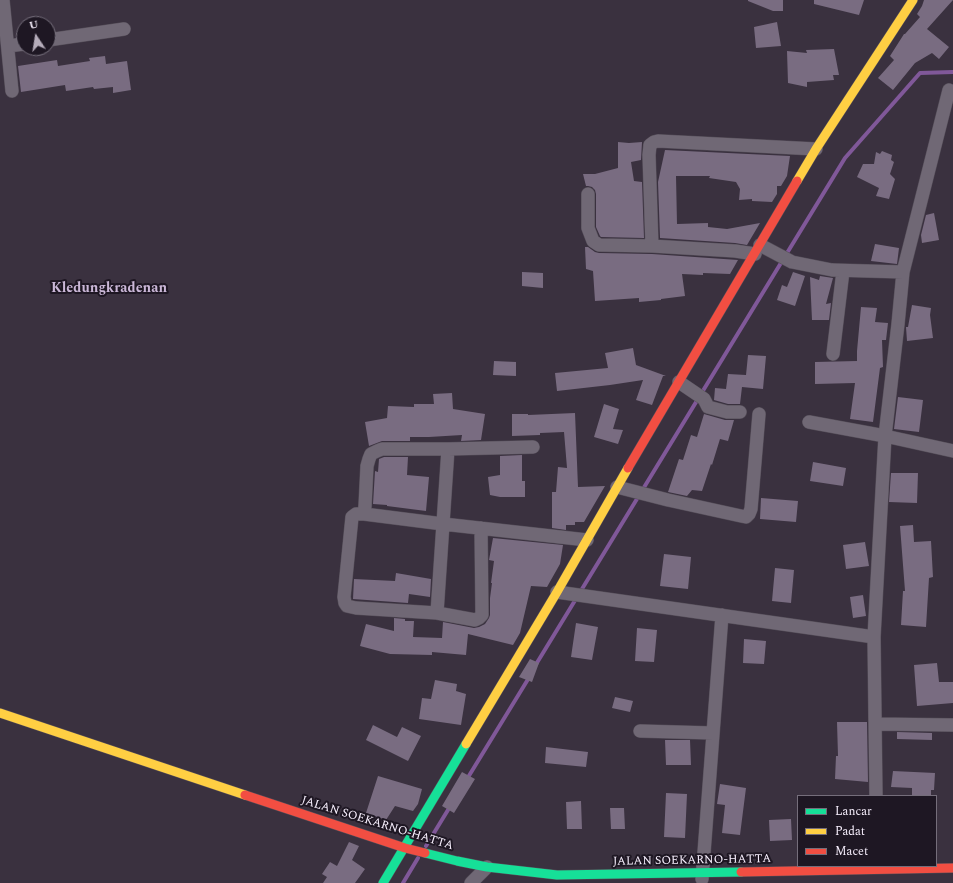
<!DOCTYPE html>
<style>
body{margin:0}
#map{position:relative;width:953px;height:883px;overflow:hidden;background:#3a313f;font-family:Spectral,serif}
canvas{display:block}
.legend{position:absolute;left:797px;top:795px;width:140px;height:72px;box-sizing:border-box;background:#1e1723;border:1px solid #756e7b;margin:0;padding:5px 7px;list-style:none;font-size:12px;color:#f8f0fe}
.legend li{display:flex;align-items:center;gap:8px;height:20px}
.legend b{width:20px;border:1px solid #756e7b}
.north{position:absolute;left:16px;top:16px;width:40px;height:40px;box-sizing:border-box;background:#1e1723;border:1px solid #756e7b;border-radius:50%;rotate:348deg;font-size:11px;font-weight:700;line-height:16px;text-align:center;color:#f8f0fe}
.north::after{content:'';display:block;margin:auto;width:14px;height:18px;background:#b6adbb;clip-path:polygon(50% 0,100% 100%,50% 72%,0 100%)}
</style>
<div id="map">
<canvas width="953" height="883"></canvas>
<ul class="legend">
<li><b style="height:5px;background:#16e098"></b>Lancar</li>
<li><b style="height:5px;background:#ffcf43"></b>Padat</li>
<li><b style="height:5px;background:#f24e42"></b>Macet</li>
</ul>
<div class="north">U</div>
</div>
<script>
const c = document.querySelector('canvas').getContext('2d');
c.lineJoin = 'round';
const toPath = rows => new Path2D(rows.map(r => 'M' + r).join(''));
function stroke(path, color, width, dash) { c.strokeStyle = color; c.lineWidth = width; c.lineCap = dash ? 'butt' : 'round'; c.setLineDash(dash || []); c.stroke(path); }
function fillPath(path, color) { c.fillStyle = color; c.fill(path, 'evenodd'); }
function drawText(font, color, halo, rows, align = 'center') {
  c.font = font + ' Spectral,serif'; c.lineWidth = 4; c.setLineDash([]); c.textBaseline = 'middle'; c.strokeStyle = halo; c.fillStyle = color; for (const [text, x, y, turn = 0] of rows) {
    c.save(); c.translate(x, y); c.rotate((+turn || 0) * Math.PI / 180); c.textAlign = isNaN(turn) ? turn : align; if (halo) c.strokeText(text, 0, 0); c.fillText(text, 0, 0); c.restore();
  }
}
stroke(toPath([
 [535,666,845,158,920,73,953,72],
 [467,779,530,676],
 [426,846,451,805],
 [403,883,418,858]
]), '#805899', 4);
fillPath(toPath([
 [748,0,783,0,783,11,773,11,748,1],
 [814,0,864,0,859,15,814,4],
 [924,0,953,0,927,29,949,47,939,59,932,53,915,63,893,90,878,78,894,60,890,56,904,34,905,34,920,17,917,14,922,6],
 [777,22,781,46,756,48,754,27],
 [834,49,839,75,833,75,834,80,807,82,807,87,788,83,787,51,807,53,806,50],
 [105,56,106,64,127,61,131,90,113,93,113,87,94,89,93,87,66,91,65,85,21,92,18,66,57,60,58,66,90,61,89,58],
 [618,142,629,143,642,142,641,160,631,162,634,181,642,182,644,238,601,237,600,236,596,227,596,194,595,190,592,187,588,186,586,186,583,174,595,174,618,168],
 [665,150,790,156,787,176,781,186,777,186,777,194,772,202,752,201,752,199,739,200,740,189,736,182,709,178,710,176,676,176,677,224,708,223,708,227,727,229,760,223,747,245,735,243,660,238,658,182],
 [882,151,892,155,891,160,894,162,890,174,895,179,889,199,876,196,879,188,857,177,863,164,874,164,876,152,880,154],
 [934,213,939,240,922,243,921,235,926,215],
 [875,244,899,248,897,264,871,261],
 [585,247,588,247,595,252,599,253,652,254,738,260,730,274,703,273,703,275,682,274,685,296,661,299,661,300,639,302,639,298,595,301,593,271,586,269],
 [522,272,543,273,543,288,522,286],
 [793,272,805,276,795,306,777,300,782,285,787,287],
 [820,276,833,278,826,304,831,303,829,320,812,320,810,277,819,280],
 [912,305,931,308,930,315,933,338,907,341,906,327,908,327],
 [861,307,877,308,875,322,888,323,886,340,882,340,883,367,880,368,873,422,850,419,855,383,815,384,815,362,857,361,857,351],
 [633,348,636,365,666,376,663,376,652,405,636,400,643,380,610,385,557,391,555,373,608,368,605,353],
 [748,355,766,356,763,389,742,387,740,404,728,404,714,400,715,388,726,389,728,374,746,375],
 [494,361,516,362,516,376,493,375],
 [452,393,453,409,485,414,481,440,461,441,462,435,429,437,410,437,410,441,382,441,369,446,365,422,387,418,388,406,414,407,414,404,434,404,433,394],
 [898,397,923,400,919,432,894,429],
 [604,404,619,409,613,429,623,430,618,444,594,437],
 [575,413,578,487,605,486,584,522,575,522,575,525,566,525,566,530,552,528,552,492,556,492,558,467,567,468,564,432,540,433,540,435,512,436,512,414,528,414,528,415],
 [704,414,725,420,734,420,728,441,720,439,712,465,711,464,702,491,692,490,687,496,668,492,679,459,683,460,691,435,697,437],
 [522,455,522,481,525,481,525,497,500,497,490,495,488,477,500,475,500,456],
 [384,457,408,457,407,475,429,477,426,511,387,506,387,505,373,504,375,471,378,472,379,459],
 [813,462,846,468,843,486,810,481],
 [891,473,918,473,917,503,889,502],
 [761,498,798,501,796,522,760,519],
 [913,525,914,542,931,541,933,577,929,578,926,627,901,625,903,591,905,591,900,526],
 [493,538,563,545,560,564,547,587,531,586,520,633,513,645,468,634,466,655,432,652,432,655,390,654,360,646,366,624,394,631,394,618,405,619,405,621,414,621,413,637,442,638,443,622,474,628,479,627,485,624,489,618,490,615,490,598,492,583,491,583,494,561,489,560],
 [865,542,869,566,846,569,843,545],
 [664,554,691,557,688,589,660,586],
 [775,568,794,570,791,603,772,601],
 [396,573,431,579,430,597,409,594,408,603,353,599,354,579,395,581],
 [863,595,866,616,853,618,850,597],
 [576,623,598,627,592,660,571,657],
 [637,628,657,630,654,662,635,661],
 [744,639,766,641,764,664,743,663],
 [530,659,539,663,532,682,519,677],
 [937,663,939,682,953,682,953,703,917,706,914,665],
 [435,680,457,684,456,691,466,694,461,725,419,719,422,698,431,699],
 [615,697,633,701,630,712,612,708],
 [837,722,867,722,868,782,835,779,836,756,838,756],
 [373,725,397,737,402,727,421,736,408,761,366,740],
 [897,732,932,733,932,740,897,739],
 [665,740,690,740,691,765,666,765],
 [546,747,588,752,586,767,545,763],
 [893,771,935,773,934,790,931,790,931,796,912,796,912,788,891,787],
 [462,772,475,779,454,813,442,806],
 [378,776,422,789,418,804,413,811,395,806,386,820,366,813],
 [720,784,746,788,740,835,722,833,725,805,717,804],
 [666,793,687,794,685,838,664,837],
 [581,801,582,829,567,829,566,802],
 [610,808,624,808,625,829,611,829],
 [791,819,792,840,770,841,769,820],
 [349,842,359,846,352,860,365,869,355,883,323,883,327,877,322,874,330,862,337,866]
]), '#796c81');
const street = toPath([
 [3,0,12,91],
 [48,40,124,29],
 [8,46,24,44],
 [588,194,588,228,593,241,599,245,652,246,735,251,755,254],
 [760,245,792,262,832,270,903,272],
 [652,246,649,155,650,145,654,142,658,141,816,149],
 [833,354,843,271],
 [679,382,704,399,708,407,727,412,740,412],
 [809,422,885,436,953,451],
 [617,487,668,500,741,516,746,517,749,514,751,509,759,414],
 [364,514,443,524,587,540],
 [481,528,482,615,479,618,475,620,437,613,356,608,347,606,345,603,344,597,352,517,356,514,364,514,365,506,367,466,369,459,371,454,377,451,382,449,448,449,533,447],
 [557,592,874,637],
 [437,613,448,449],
 [876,724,953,725],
 [640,731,713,733],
 [876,796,874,637,885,436,898,324,903,272,949,90],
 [702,879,722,615],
 [471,883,487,867]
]);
const fast = toPath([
 [425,853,457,861,487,867,557,875,741,872],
 [383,883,466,744]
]);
const slow = toPath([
 [797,181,816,149,913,0],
 [0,713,245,795],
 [466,744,557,592,628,468]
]);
const jam = toPath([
 [628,468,797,181],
 [245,795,405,848,425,853],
 [741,872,953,868]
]);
stroke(street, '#554e59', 14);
stroke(fast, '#554e59', 10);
stroke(slow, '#554e59', 10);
stroke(jam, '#554e59', 10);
stroke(street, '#706875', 13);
stroke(fast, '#16e098', 9);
stroke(slow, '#ffcf43', 9);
stroke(jam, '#f24e42', 9);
drawText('12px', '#f8f0fe', '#1e1723', [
 ["JALAN SOEKARNO-HATTA",377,824,17],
 ["JALAN SOEKARNO-HATTA",692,861,-1]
]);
drawText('bold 14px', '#cab7d7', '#1e1723', [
 ["Kledungkradenan",109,289]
]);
</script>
